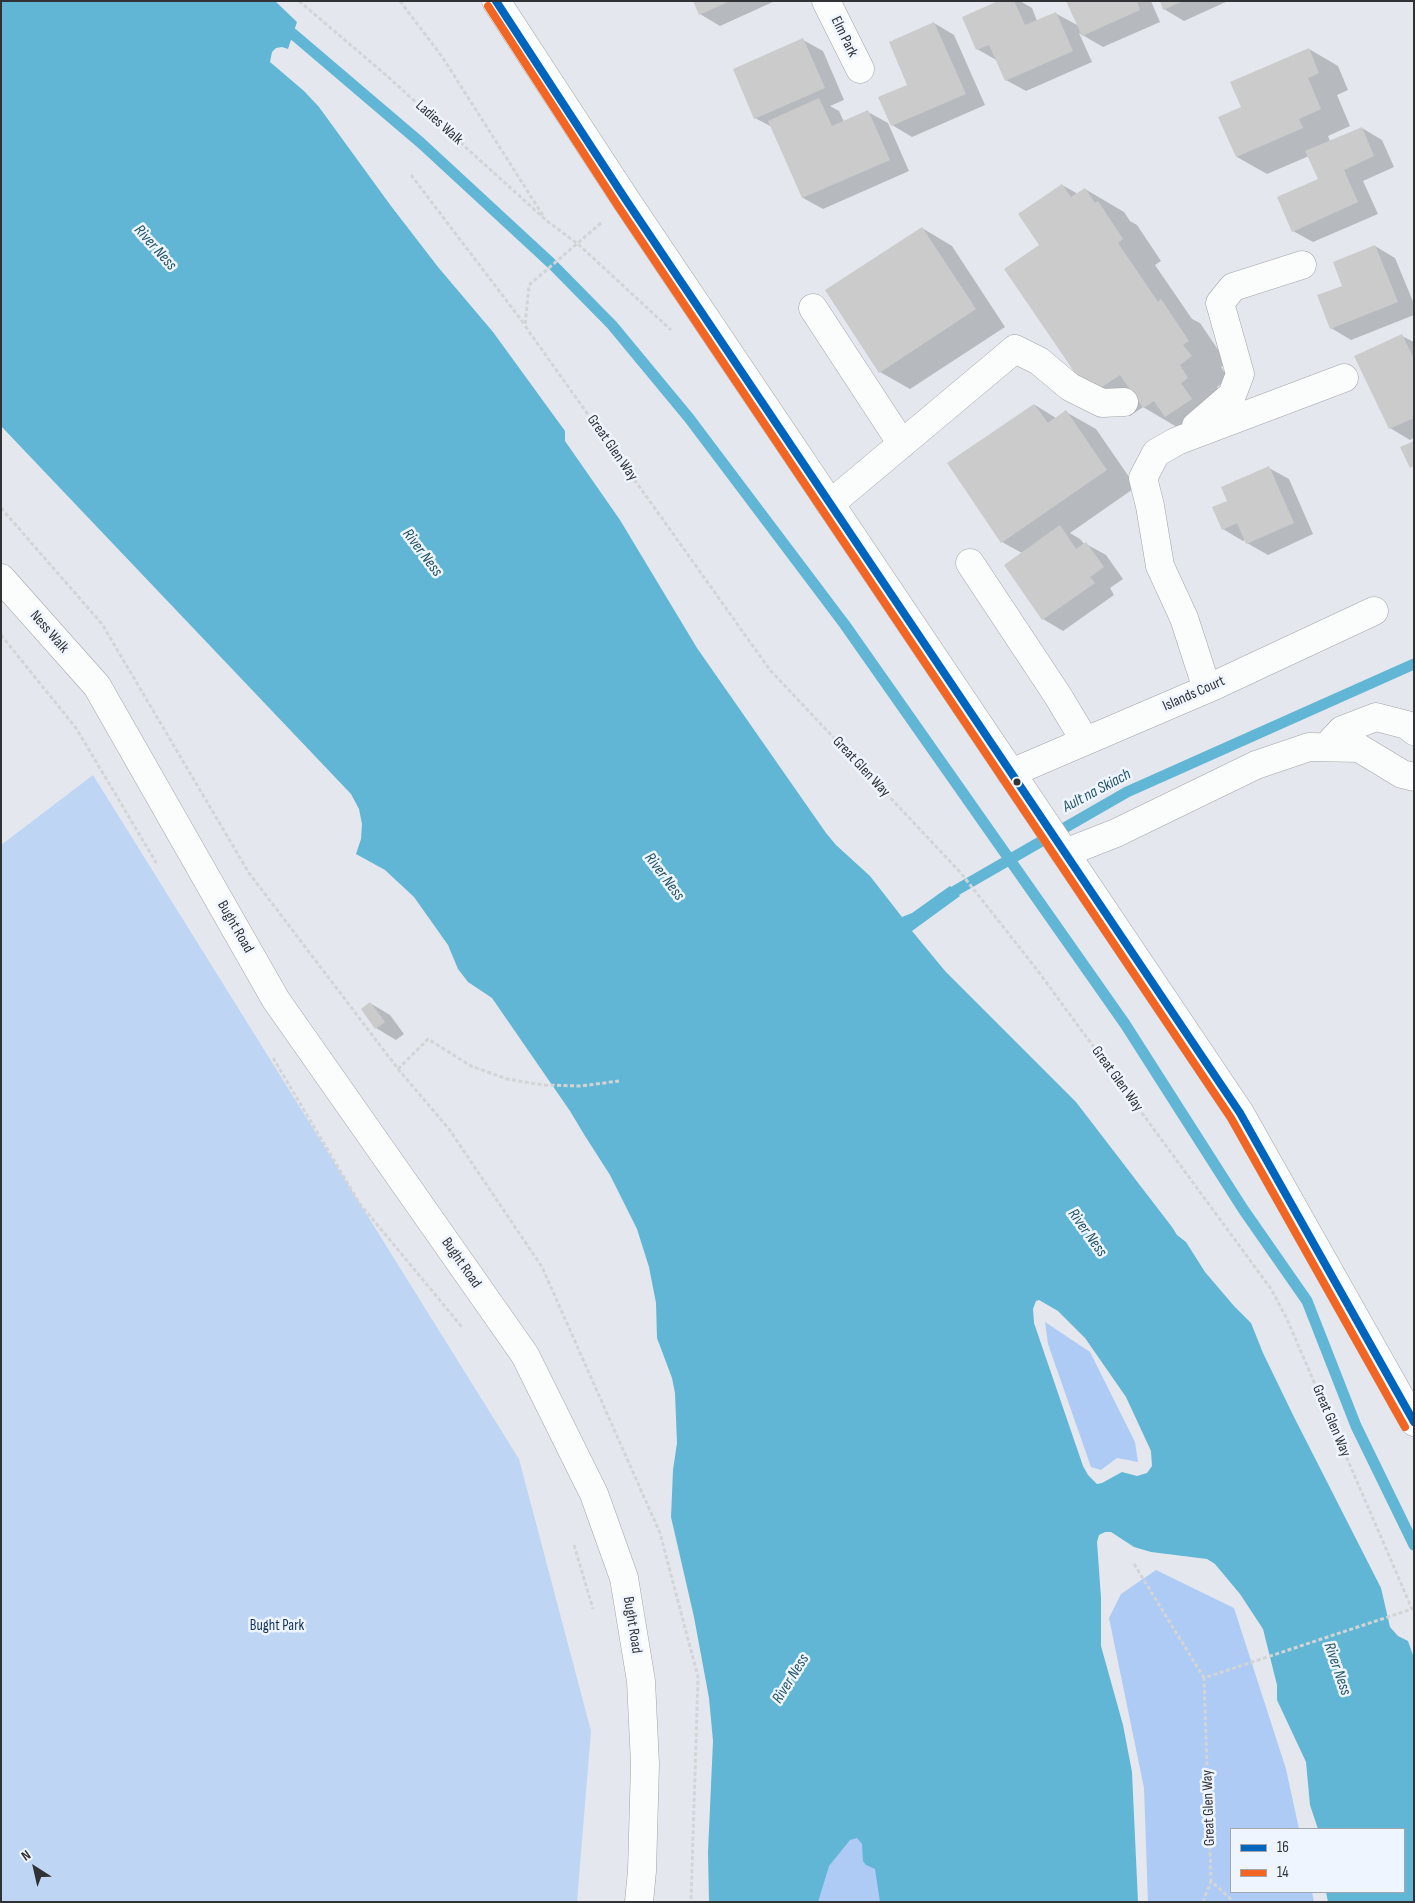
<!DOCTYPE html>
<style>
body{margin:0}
#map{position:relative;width:1415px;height:1903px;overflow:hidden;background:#e4e8ee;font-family:"Sofia Sans Condensed",sans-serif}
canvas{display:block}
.frame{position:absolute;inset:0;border:2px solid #303236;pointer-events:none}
.legend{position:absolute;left:1230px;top:1828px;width:175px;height:65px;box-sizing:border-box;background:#eef5fe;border:1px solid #a2a7ae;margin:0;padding:6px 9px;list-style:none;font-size:15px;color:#303236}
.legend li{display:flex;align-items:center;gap:10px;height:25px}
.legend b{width:25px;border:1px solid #a2a7ae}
.north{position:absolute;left:10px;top:1843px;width:50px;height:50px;-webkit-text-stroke:4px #eef5fe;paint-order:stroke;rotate:325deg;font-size:14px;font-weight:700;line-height:20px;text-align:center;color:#303236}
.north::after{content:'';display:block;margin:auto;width:18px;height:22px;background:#303236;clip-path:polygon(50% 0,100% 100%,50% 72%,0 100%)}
</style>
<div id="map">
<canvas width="1415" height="1903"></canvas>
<div class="frame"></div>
<ul class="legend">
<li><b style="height:6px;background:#0065bd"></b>16</li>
<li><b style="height:6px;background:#f26522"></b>14</li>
</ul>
<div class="north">N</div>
</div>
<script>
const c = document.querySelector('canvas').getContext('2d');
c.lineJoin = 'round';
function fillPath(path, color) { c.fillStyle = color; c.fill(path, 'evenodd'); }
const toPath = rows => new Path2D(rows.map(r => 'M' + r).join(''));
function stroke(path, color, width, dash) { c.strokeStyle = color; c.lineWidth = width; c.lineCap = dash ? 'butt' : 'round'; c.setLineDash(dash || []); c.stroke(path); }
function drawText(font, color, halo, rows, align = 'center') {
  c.font = font + ' "Sofia Sans Condensed",sans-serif'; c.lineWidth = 5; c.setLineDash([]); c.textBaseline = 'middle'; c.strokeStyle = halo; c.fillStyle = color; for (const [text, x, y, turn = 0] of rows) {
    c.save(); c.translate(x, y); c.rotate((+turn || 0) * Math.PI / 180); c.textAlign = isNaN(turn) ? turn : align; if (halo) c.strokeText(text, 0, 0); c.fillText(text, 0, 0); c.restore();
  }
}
fillPath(toPath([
 [93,775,519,1459,591,1731,577,1902,1,1902,1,845]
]), '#bed5f4');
fillPath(toPath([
 [1045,1322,1090,1352,1135,1442,1138,1462,1117,1458,1101,1470,1091,1467,1048,1344],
 [1156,1570,1234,1608,1286,1769,1299,1829,1231,1829,1231,1892,1312,1892,1314,1902,1148,1902,1144,1788,1109,1618,1121,1594],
 [865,1831,905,1902,810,1902,819,1846]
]), '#adcbf5');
fillPath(toPath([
 [1,1,275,1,297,22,288,49,282,47,276,48,272,52,270,62,304,91,319,107,391,206,438,267,493,332,565,431,565,441,620,520,697,648,826,833,836,845,870,876,902,917,912,913,950,886,960,896,912,931,945,971,1076,1102,1172,1227,1177,1235,1186,1242,1205,1272,1234,1306,1251,1323,1263,1353,1293,1415,1381,1588,1390,1627,1398,1636,1408,1641,1414,1658,1414,1902,1328,1902,1326,1892,1404,1892,1404,1829,1318,1829,1310,1805,1306,1762,1277,1700,1277,1685,1263,1629,1240,1594,1215,1564,1207,1559,1151,1552,1134,1547,1111,1532,1105,1532,1099,1535,1097,1542,1101,1598,1101,1646,1123,1725,1132,1772,1138,1902,880,1902,875,1869,866,1865,863,1861,862,1844,857,1838,850,1840,829,1866,818,1902,709,1902,708,1852,713,1741,709,1698,694,1617,671,1517,673,1470,677,1443,675,1393,672,1378,657,1338,656,1303,649,1267,637,1229,610,1175,585,1136,570,1111,492,998,468,982,458,969,448,945,414,897,385,870,356,854,361,839,362,824,359,809,351,794,1,426],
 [1039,1300,1058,1311,1085,1338,1126,1397,1151,1451,1152,1466,1147,1473,1137,1476,1122,1472,1102,1483,1097,1484,1088,1475,1083,1466,1034,1323,1033,1309,1036,1301]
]), '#60b6d4');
fillPath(toPath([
 [694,1,775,1,720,26,700,14],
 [1001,1,1020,1,1032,8,1037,21,1055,13,1079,26,1069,1,1151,1,1160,22,1103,47,1079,33,1092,62,1026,91,1006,80,998,61,977,49],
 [1161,1,1228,1,1184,21,1164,9],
 [934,23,954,35,985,105,912,137,892,125],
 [803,40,823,51,844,100,830,106,839,111,844,122,868,112,888,123,909,171,823,209,803,198,772,127,755,118],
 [1309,49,1338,66,1348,90,1337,95,1350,126,1328,136,1330,141,1362,128,1382,140,1394,167,1363,181,1378,214,1313,242,1293,231,1319,180,1309,156,1267,174,1237,157,1243,108],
 [1062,185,1078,194,1085,189,1124,212,1130,221,1137,225,1161,261,1155,265,1192,319,1200,323,1227,363,1221,367,1229,379,1217,387,1226,400,1182,430,1143,407,1130,416,1091,394,1041,245],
 [922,228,952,246,1005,327,910,389,880,372],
 [1375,246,1395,258,1414,304,1414,315,1351,340,1331,328,1343,286],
 [1402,336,1414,342,1414,438,1410,440,1390,428],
 [1035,405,1056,418,1066,412,1096,429,1136,487,1070,533,1080,539,1085,545,1086,544,1106,555,1123,579,1110,588,1114,595,1063,631,1043,619,1022,553,1002,542],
 [1269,468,1289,479,1313,534,1268,555,1247,543,1246,540,1243,541,1223,529,1229,502],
 [370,1003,390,1015,404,1034,396,1040,376,1028]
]), '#0003');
stroke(toPath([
 [280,29,293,34,421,143,553,265,612,325,689,418,845,625,1125,1024,1243,1209,1307,1301,1356,1426,1414,1545],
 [941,899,1127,792,1414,664]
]), '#60b6d4', 11);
fillPath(toPath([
 [693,1,730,1,699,15],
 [998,1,1014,1,1025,25,1056,12,1073,51,1005,81,989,45,976,50,962,17],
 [1066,1,1137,1,1140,10,1082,36],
 [1160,1,1183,1,1163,10],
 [934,22,966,94,891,126,878,97,907,85,889,42],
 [803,38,825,88,754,119,733,69],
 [1309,48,1319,73,1308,78,1321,109,1299,119,1303,128,1236,157,1218,117,1241,107,1230,82],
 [819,98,832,126,868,110,890,160,802,198,768,121],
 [1362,127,1374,156,1344,170,1358,202,1292,232,1277,197,1318,179,1305,151],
 [1062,184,1071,197,1085,188,1095,203,1098,201,1123,239,1118,243,1158,302,1161,299,1189,341,1183,345,1192,356,1180,365,1188,378,1181,383,1192,399,1165,417,1154,401,1143,408,1120,375,1090,395,1004,269,1039,245,1018,214],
 [922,227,976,309,879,373,825,290],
 [1375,245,1398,302,1330,329,1317,295,1342,286,1333,262],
 [1402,334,1414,359,1414,418,1389,429,1354,356],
 [1034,404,1048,423,1066,410,1107,470,1001,543,947,463],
 [1414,441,1414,466,1410,468,1400,447],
 [1269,466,1294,523,1246,544,1237,523,1222,530,1212,507,1227,501,1221,487],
 [1060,525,1076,549,1086,542,1104,567,1090,577,1095,583,1042,620,1004,565],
 [370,1002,385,1022,375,1029,361,1009]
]), '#cbcbcc');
const minor = toPath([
 [826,1,860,69],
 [813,308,902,444],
 [1196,426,1232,395,1240,374,1220,303,1233,287,1302,265],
 [830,504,1015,349,1039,361,1070,387,1102,403,1124,402],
 [970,563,1058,696,1085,741],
 [1,578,97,686,276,1000,525,1355,594,1494,624,1578,641,1681,645,1764,642,1871,639,1902],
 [1207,689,1184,618,1160,566,1150,506,1143,478,1156,453,1177,441,1344,378],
 [1326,747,1342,730,1376,717,1407,725,1414,731],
 [1011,773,1207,689,1374,611],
 [1065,853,1116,833,1256,765,1309,747,1359,748,1402,774,1414,777]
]);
const major = toPath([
 [496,1,626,200,1240,1113,1414,1422]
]);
stroke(minor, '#a1a4a8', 29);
stroke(major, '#a1a4a8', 29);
stroke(toPath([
 [299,1,387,76,547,221,578,244,671,330],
 [400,1,443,58,544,217],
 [411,175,525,325],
 [601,223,529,285,525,326,770,670,960,872,1038,971,1271,1289,1286,1317,1412,1609,1204,1678,1211,1881,1234,1902],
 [1,508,102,624,249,873,398,1069,449,1129,542,1267,660,1533,698,1677,691,1902],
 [1,635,76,728,157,864],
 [273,1058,360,1204,462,1327],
 [398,1069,428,1039,471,1066,507,1079,543,1085,581,1086,619,1081],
 [574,1545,593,1609],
 [1134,1564,1204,1678],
 [1203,1902,1211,1881]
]), '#d3d4d6', 3, [4, 2.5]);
stroke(minor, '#fbfcfc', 28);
stroke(major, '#fbfcfc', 28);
stroke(toPath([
 [496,1,626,200,1240,1113,1414,1422]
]), '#0065bd', 8);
stroke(toPath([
 [488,6,618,206,1231,1118,1405,1427]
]), '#f26522', 8);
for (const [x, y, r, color] of [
 [1017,782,4.5,"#303236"]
]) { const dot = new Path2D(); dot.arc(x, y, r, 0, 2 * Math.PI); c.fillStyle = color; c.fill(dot); stroke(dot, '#eef5fe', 2); }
drawText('15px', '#303236', '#eef5fe', [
 ["Elm Park",844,37,64],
 ["Ladies Walk",439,123,42],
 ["Great Glen Way",612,448,55],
 ["Ness Walk",49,632,49],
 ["Islands Court",1194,694,-24],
 ["Great Glen Way",861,767,47],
 ["Bught Road",235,927,60],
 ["Great Glen Way",1117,1079,54],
 ["Bught Road",461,1263,55],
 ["Great Glen Way",1331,1421,67],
 ["Bught Road",632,1625,81],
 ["Great Glen Way",1209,1808,-92]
]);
drawText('15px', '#0f315d', '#eef5fe', [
 ["Bught Park",277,1626]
]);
drawText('italic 16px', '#255465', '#eef5fe', [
 ["River Ness",155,248,48],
 ["River Ness",422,553,53],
 ["Ault na Skiach",1097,791,-28],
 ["River Ness",664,877,53],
 ["River Ness",1087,1233,54],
 ["River Ness",1337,1669,71],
 ["River Ness",791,1679,-58]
]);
</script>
